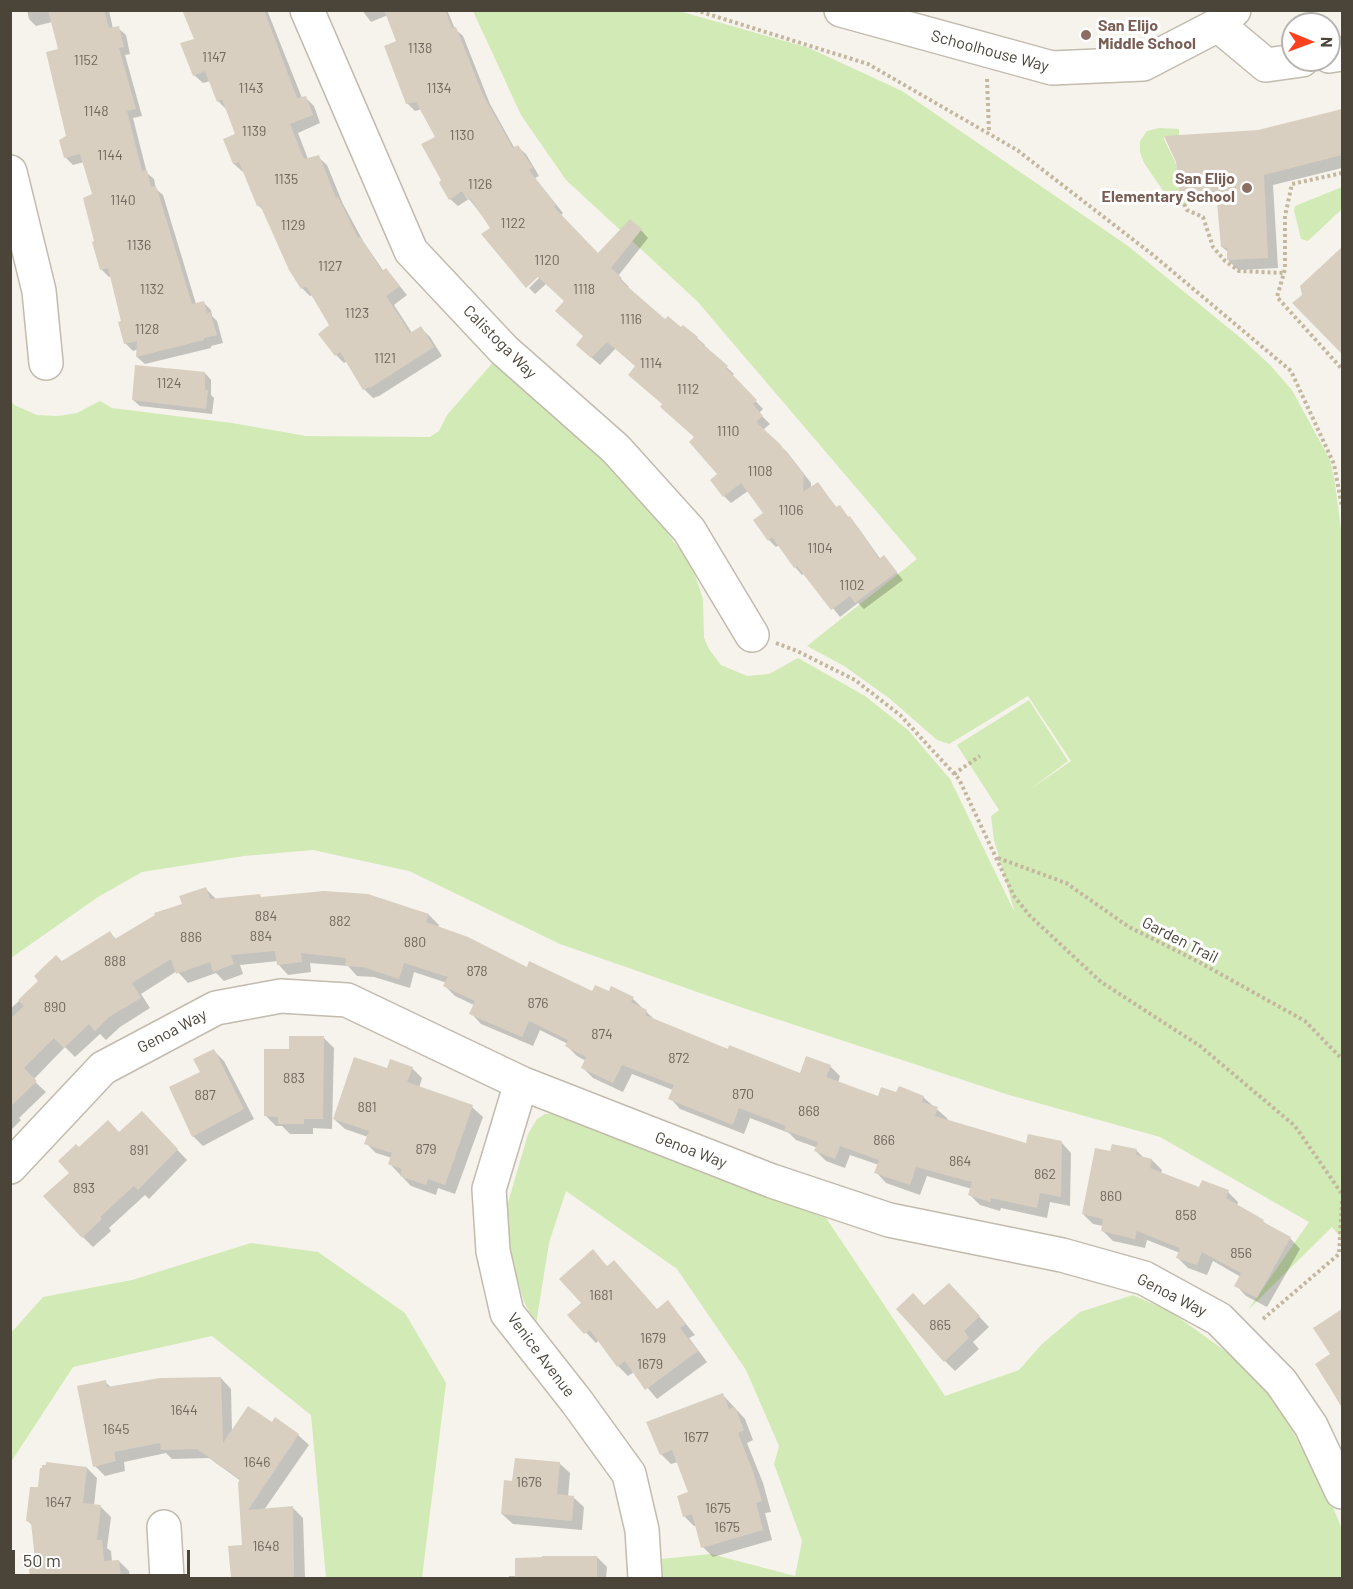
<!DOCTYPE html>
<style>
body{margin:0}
#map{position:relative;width:1353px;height:1589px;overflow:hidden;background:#f6f3ec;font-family:Barlow,sans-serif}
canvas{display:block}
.frame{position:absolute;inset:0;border:12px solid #4b4439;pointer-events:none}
.north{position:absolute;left:1281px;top:12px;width:60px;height:60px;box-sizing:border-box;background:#fff;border:2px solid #b7b4b0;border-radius:50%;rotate:91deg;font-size:16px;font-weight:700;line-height:24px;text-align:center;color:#4b4439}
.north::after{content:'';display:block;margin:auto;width:21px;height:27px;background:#fc3f1d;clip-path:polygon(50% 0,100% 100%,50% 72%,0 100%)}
.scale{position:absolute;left:12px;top:1550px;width:178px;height:27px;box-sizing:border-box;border:3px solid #4b4439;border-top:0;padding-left:8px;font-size:18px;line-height:21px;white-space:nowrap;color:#4b4439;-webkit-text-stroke:4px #fff;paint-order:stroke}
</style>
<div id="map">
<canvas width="1353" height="1589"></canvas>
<div class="frame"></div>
<div class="north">N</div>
<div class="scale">50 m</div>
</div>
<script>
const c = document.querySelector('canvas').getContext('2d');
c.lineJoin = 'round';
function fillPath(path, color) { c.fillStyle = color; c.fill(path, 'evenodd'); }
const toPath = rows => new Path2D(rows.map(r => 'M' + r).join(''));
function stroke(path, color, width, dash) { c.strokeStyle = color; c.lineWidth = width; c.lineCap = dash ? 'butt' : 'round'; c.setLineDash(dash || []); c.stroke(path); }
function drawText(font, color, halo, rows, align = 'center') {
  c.font = font + ' Barlow,sans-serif'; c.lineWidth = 6; c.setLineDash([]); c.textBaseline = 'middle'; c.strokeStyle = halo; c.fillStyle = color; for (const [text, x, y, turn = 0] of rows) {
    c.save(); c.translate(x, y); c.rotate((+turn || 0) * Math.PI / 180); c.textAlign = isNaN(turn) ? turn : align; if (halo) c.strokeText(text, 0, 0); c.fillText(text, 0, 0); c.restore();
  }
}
fillPath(toPath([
 [473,11,679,11,809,48,902,91,1128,246,1242,339,1270,365,1292,390,1330,460,1335,483,1342,537,1342,1239,1332,1227,1248,1310,1309,1222,1160,1137,1009,1095,746,1009,560,944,409,871,313,850,244,856,142,872,98,897,11,958,10,399,14,405,37,415,58,416,77,413,100,401,112,408,232,423,306,436,430,437,439,431,447,415,495,360,632,484,677,546,690,560,703,599,704,638,709,649,721,665,747,676,769,674,798,658,865,696,908,730,950,779,1015,913,994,840,991,816,999,810,957,745,1029,700,1068,761,1029,790,1071,761,1028,696,949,744,937,740,889,698,844,666,807,646,917,559,697,301,566,180,521,115],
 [1159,128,1179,129,1179,136,1164,136,1164,139,1176,164,1179,192,1191,193,1194,202,1178,206,1164,192,1144,163,1140,152,1140,141,1147,131],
 [1342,187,1342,209,1308,241,1301,239,1294,210,1295,206],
 [559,1113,567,1119,710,1176,826,1218,945,1396,1019,1370,1042,1344,1080,1312,1133,1295,1171,1312,1235,1358,1273,1400,1287,1421,1330,1500,1342,1529,1342,1578,661,1578,661,1559,711,1554,795,1576,802,1541,774,1464,779,1446,746,1370,677,1269,566,1191,549,1243,536,1324,524,1302,513,1265,507,1231,508,1203,528,1134,537,1119,545,1114],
 [251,1243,318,1252,405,1313,446,1383,422,1578,326,1578,311,1415,212,1336,73,1367,11,1462,11,1333,43,1297,132,1280]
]), '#d2eab5');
fillPath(toPath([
 [27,10,109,10,113,29,118,28,126,35,130,54,125,55,142,116,133,118,147,173,154,179,156,189,163,195,196,304,203,302,211,310,212,316,217,321,223,343,211,346,211,348,145,364,137,357,138,349,133,351,125,343,123,323,111,276,109,277,101,269,96,243,94,195,84,162,73,165,66,158,67,137,59,50,52,22,36,26,29,19],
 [183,10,267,10,302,98,305,97,314,106,320,123,298,133,308,159,318,157,327,165,343,204,363,241,384,272,394,279,407,295,394,305,412,333,421,328,430,337,442,356,379,396,373,398,364,389,347,361,344,363,336,355,331,326,313,295,310,296,302,288,265,212,258,205,245,171,243,172,234,164,237,135,226,109,218,101,210,81,203,83,194,75,196,39],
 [362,10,447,10,455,29,463,36,490,104,515,149,518,147,526,154,539,176,535,178,563,213,561,215,598,255,641,230,648,238,618,276,629,287,627,288,665,321,697,338,705,345,704,347,734,374,732,376,763,409,759,413,770,424,763,430,787,452,811,483,811,489,818,484,837,508,839,507,857,526,881,560,884,557,903,580,864,609,858,603,840,617,805,573,802,575,795,567,779,545,776,547,769,540,765,513,748,491,731,503,724,496,720,474,696,438,664,405,637,367,616,348,600,365,585,352,585,337,566,301,546,284,535,294,529,288,544,273,492,228,469,199,458,206,450,199,443,180,438,137,422,109,415,111,407,103,398,42,388,15,371,22],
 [1342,110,1342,168,1273,185,1278,268,1238,270,1228,260,1228,252,1222,247,1219,201,1190,202,1180,191,1177,161,1259,131],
 [1342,249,1342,352,1294,303,1304,296,1301,287],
 [205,373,211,380,211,395,214,398,212,414,140,406,133,400],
 [206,889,216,899,260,896,262,898,367,896,429,915,439,925,438,928,528,969,592,993,609,993,633,999,656,1021,728,1051,801,1075,830,1066,840,1076,838,1083,879,1098,897,1094,923,1097,948,1119,947,1121,1028,1145,1061,1142,1071,1153,1070,1206,1050,1202,1047,1218,1001,1208,1000,1211,980,1205,970,1195,972,1189,927,1176,920,1195,886,1183,876,1172,879,1165,850,1155,845,1168,826,1161,816,1151,818,1148,796,1140,789,1133,750,1118,744,1134,680,1109,670,1098,673,1090,632,1074,623,1092,593,1078,583,1068,586,1061,577,1056,567,1046,568,1044,540,1030,533,1046,481,1024,471,1013,474,1005,455,996,445,986,447,983,414,972,410,988,374,977,357,976,348,966,310,963,311,972,288,975,278,964,278,961,240,965,243,974,224,981,216,973,188,983,177,971,141,994,150,1008,120,1027,106,1040,100,1034,75,1057,65,1047,33,1080,46,1092,19,1118,21,1120,10,1131,10,1009,62,963,110,933,117,940,184,905],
 [324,1038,334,1048,332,1129,313,1128,313,1134,290,1134,282,1126,276,1126,266,1116],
 [214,1051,224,1061,254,1119,203,1146,193,1136,202,1073],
 [412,1068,422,1078,419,1088,472,1107,483,1117,455,1194,438,1188,436,1195,411,1186,390,1164,392,1158,376,1153,366,1143,368,1137,345,1129,334,1119,388,1070],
 [142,1113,187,1160,149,1199,145,1195,109,1228,111,1231,93,1247,83,1237,71,1173],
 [1136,1150,1144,1158,1152,1160,1162,1170,1161,1173,1200,1189,1228,1192,1238,1202,1237,1206,1290,1238,1300,1249,1267,1307,1246,1296,1236,1285,1241,1277,1213,1261,1207,1275,1188,1268,1178,1258,1180,1253,1147,1240,1145,1248,1113,1241,1102,1230,1103,1226,1093,1224,1083,1214,1111,1153],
 [608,1268,657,1310,668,1302,695,1335,689,1338,707,1362,657,1399,634,1372,628,1376,618,1366,599,1340,596,1343,569,1315,583,1303],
 [959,1295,989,1327,973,1342,979,1349,955,1371,945,1361,924,1307],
 [1342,1311,1342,1408,1317,1364,1332,1355,1315,1329],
 [221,1378,231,1389,232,1432,272,1424,276,1420,298,1435,309,1445,264,1510,293,1508,303,1518,305,1578,233,1578,230,1547,244,1546,241,1481,209,1458,172,1459,166,1453,124,1462,125,1471,105,1476,95,1466,105,1382,112,1388],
 [723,1395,745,1419,753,1440,747,1443,763,1483,771,1512,765,1513,772,1540,713,1557,703,1547,696,1526,694,1526,684,1516,690,1493,678,1462,671,1464,661,1454],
 [559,1463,570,1473,568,1497,573,1497,584,1507,582,1530,513,1524,502,1514,514,1482],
 [87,1468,97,1478,94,1506,101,1507,111,1517,107,1548,111,1551,112,1562,119,1561,129,1571,130,1578,31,1578,30,1562,36,1562,33,1526,27,1520,39,1489],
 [597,1557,607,1567,606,1578,509,1578,509,1576,516,1576]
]), '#0003');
fillPath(toPath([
 [48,10,104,10,109,28,119,26,124,47,119,48,136,109,127,111,142,171,147,170,151,187,156,186,192,304,204,301,207,313,210,312,217,335,204,338,204,340,136,357,137,341,124,344,118,322,121,321,108,268,100,270,92,242,94,241,83,198,92,194,80,154,64,158,59,140,66,136,46,52,58,49],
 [182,10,264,10,297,98,306,96,313,115,290,124,304,159,319,155,336,198,338,197,358,238,360,237,382,271,386,268,400,286,386,296,410,333,421,326,434,347,370,388,369,387,363,390,340,352,335,356,318,334,329,325,306,286,301,289,289,270,260,205,257,206,239,162,233,164,223,139,235,134,222,99,217,102,205,71,193,76,180,43,194,39],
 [384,10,445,10,452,28,456,27,483,95,513,148,518,145,533,168,529,170,556,205,554,207,598,253,630,219,642,229,611,268,622,278,620,280,665,319,668,316,681,327,683,325,698,337,697,339,728,366,726,368,757,400,753,404,763,416,756,422,779,443,804,474,803,492,818,482,836,507,840,505,848,517,850,516,879,559,884,555,897,572,855,603,850,596,831,610,797,566,794,568,772,537,768,541,753,520,763,513,741,483,723,497,710,480,717,474,689,442,694,437,660,407,662,404,628,375,635,366,607,342,591,358,576,345,583,336,555,311,564,301,538,277,526,288,481,234,490,228,470,198,467,200,462,191,449,200,439,183,441,180,421,144,435,137,416,102,406,104,384,46,396,41],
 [1342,109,1342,155,1264,175,1268,258,1227,260,1227,248,1221,247,1216,191,1179,192,1176,162,1164,136,1258,130],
 [1342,247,1342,354,1292,303,1302,295,1300,286],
 [135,365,205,372,205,390,208,390,206,409,132,400],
 [206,887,210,899,260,894,261,897,324,891,368,894,429,914,426,922,468,937,527,967,529,961,592,991,595,985,609,991,611,986,634,997,631,1002,647,1010,645,1015,728,1049,729,1045,800,1073,806,1056,831,1065,826,1077,878,1096,881,1087,896,1092,899,1086,924,1096,922,1102,938,1107,935,1116,1026,1143,1028,1134,1062,1141,1061,1197,1040,1193,1037,1208,991,1198,990,1202,968,1195,972,1182,916,1167,910,1185,874,1173,879,1160,840,1146,835,1159,814,1151,818,1142,784,1130,786,1126,739,1108,733,1125,668,1099,674,1085,622,1065,613,1083,581,1068,586,1057,565,1046,568,1040,529,1021,522,1037,469,1014,475,1001,443,986,448,977,404,963,399,979,363,967,345,966,346,958,301,953,302,962,277,965,275,951,231,955,234,964,213,972,210,962,176,974,171,959,132,983,141,998,109,1017,95,1031,89,1024,64,1048,54,1038,24,1068,37,1081,10,1107,10,1019,24,1006,18,1000,38,981,34,976,56,955,62,961,110,931,115,939,155,915,154,913,182,904,179,896],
 [289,1036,324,1036,323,1119,304,1119,304,1124,278,1124,278,1117,264,1116,264,1049,289,1049],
 [214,1049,244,1109,192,1137,169,1087,200,1072,193,1059],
 [354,1057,387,1068,390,1059,413,1067,407,1082,473,1105,445,1185,428,1179,426,1185,400,1176,402,1169,388,1164,392,1153,364,1144,369,1131,333,1119],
 [142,1111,178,1149,138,1190,134,1186,100,1217,102,1219,82,1238,43,1196,69,1173,58,1161,76,1144,79,1147,108,1120,119,1132],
 [1112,1144,1137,1149,1136,1155,1152,1159,1150,1168,1199,1187,1202,1180,1229,1190,1226,1198,1264,1220,1263,1222,1291,1237,1257,1298,1234,1286,1241,1273,1202,1252,1197,1265,1176,1258,1180,1248,1137,1231,1135,1239,1101,1231,1103,1219,1082,1214,1095,1148,1110,1151],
 [593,1249,607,1266,614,1260,657,1309,668,1300,686,1324,680,1328,698,1351,645,1390,625,1361,617,1367,590,1330,584,1334,567,1315,581,1303,559,1279],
 [949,1283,980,1316,964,1331,969,1338,944,1362,896,1309,913,1293,924,1305],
 [1342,1309,1342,1407,1315,1364,1330,1354,1313,1328],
 [221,1377,223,1443,248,1406,272,1422,275,1417,299,1434,248,1510,293,1506,294,1578,231,1578,228,1546,242,1545,238,1483,240,1479,197,1449,161,1450,160,1443,114,1452,116,1461,93,1467,77,1386,106,1380,107,1387,160,1378],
 [723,1393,729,1409,735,1407,744,1430,738,1433,753,1472,762,1501,756,1503,763,1530,701,1548,692,1514,683,1517,677,1496,688,1492,672,1450,660,1455,646,1422],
 [515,1458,560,1462,557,1494,574,1496,572,1521,501,1514,504,1480,512,1481],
 [46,1462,87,1467,83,1503,101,1505,97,1540,102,1540,104,1561,119,1560,121,1578,30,1578,28,1561,35,1560,31,1522,26,1521,30,1487,38,1487,40,1468,42,1468,42,1465,46,1465],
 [542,1556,597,1556,597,1578,515,1578,515,1558,542,1557]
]), '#d8cfc1');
const minor = toPath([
 [307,10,411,251,504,350,616,449,689,530,752,635],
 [841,10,1052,68,1143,64,1218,25,1234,10],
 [1218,25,1266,65,1302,60],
 [1329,56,1342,54],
 [10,172,39,291,46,363],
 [521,1083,489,1189,493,1251,507,1313,577,1402,629,1474,642,1530,645,1578],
 [10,1167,103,1068,216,1008,281,996,347,1000,521,1083,772,1181,889,1220,1062,1255,1144,1278,1219,1319,1281,1382,1311,1426,1342,1492],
 [164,1527,167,1578]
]);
stroke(minor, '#c2bbae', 36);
stroke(toPath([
 [695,10,868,64,1017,150,1153,255,1291,371,1334,464,1342,507],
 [987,79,989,132],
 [1342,173,1292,184,1285,216,1285,269,1277,297,1342,369],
 [1184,204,1187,210,1203,217,1213,247,1225,261,1239,271,1284,273],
 [776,643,797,651,855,680,900,715,959,779,1014,896,1030,916,1101,982,1200,1046,1295,1126,1342,1194],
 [954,774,980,756],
 [998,858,1066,883,1129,927,1197,961,1305,1021,1342,1059],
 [1263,1319,1339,1254,1342,1201]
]), '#c4b79f', 4, [3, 3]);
stroke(minor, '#fff', 33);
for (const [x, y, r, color] of [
 [1086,35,6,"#8d6e63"],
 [1247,188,6,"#8d6e63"]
]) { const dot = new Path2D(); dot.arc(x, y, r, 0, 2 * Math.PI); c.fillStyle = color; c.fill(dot); stroke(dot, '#fff', 2); }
drawText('14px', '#6e675b', null, [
 ["1138",420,48],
 ["1147",214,57],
 ["1152",86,60],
 ["1143",251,88],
 ["1134",439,88],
 ["1148",96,111],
 ["1139",254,131],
 ["1130",462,135],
 ["1144",110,155],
 ["1135",286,179],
 ["1126",480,184],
 ["1140",123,200],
 ["1122",513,223],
 ["1129",293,225],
 ["1136",139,245],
 ["1120",547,260],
 ["1127",330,266],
 ["1132",152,289],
 ["1118",584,289],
 ["1123",357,313],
 ["1116",631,319],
 ["1128",147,329],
 ["1121",385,358],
 ["1114",651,363],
 ["1124",169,383],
 ["1112",688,389],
 ["1110",728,431],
 ["1108",760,471],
 ["1106",791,510],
 ["1104",820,548],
 ["1102",852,585],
 ["884",266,916],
 ["882",340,921],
 ["884",261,936],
 ["886",191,937],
 ["880",415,942],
 ["888",115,961],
 ["878",477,971],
 ["876",538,1003],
 ["890",55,1007],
 ["874",602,1034],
 ["872",679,1058],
 ["883",294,1078],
 ["870",743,1094],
 ["887",205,1095],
 ["881",367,1107],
 ["868",809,1111],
 ["866",884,1140],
 ["879",426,1149],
 ["891",139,1150],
 ["864",960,1161],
 ["862",1045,1174],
 ["893",84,1188],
 ["860",1111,1196],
 ["858",1186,1215],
 ["856",1241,1253],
 ["1681",601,1295],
 ["865",940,1325],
 ["1679",653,1338],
 ["1679",650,1364],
 ["1644",184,1410],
 ["1645",116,1429],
 ["1677",696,1437],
 ["1646",257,1462],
 ["1676",529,1482],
 ["1647",58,1502],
 ["1675",718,1508],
 ["1675",727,1527],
 ["1648",266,1546]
]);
drawText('bold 16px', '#785e54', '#fff', [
 ["San Elijo",1098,26],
 ["Middle School",1098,44],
 ["San Elijo",1235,179,"right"],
 ["Elementary School",1235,197,"right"]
], 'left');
drawText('16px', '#4b4439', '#fff', [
 ["Schoolhouse Way",990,51,15],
 ["Calistoga Way",500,342,45],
 ["Garden Trail",1180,940,27],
 ["Genoa Way",172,1031,-28],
 ["Genoa Way",691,1150,21],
 ["Genoa Way",1172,1295,27],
 ["Venice Avenue",541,1355,53]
]);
</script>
